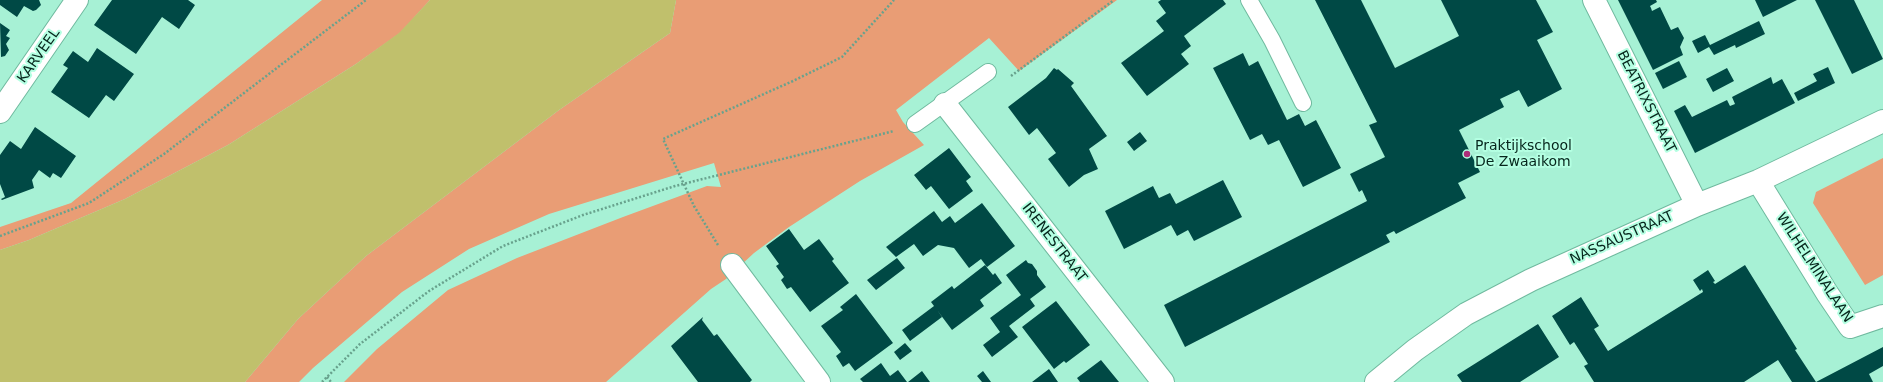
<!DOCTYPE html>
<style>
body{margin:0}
canvas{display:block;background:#a7f1d5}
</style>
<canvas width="1883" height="382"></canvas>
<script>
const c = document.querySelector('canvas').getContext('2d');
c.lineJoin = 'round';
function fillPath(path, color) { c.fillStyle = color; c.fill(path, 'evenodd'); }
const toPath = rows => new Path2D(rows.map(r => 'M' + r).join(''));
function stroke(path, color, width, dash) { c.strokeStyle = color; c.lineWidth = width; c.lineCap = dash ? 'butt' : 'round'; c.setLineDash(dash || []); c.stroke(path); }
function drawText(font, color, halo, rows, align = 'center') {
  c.font = font + ' "DejaVu Sans",sans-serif'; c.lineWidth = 4; c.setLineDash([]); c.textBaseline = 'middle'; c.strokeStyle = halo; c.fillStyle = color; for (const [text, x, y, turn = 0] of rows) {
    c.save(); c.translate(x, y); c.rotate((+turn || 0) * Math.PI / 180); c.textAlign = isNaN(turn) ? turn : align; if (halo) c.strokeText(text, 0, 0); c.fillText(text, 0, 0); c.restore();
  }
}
fillPath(toPath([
 [322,0,430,0,400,33,356,64,228,145,125,199,29,240,0,250,0,227,71,203],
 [676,0,1117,0,1019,71,989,38,896,110,903,122,924,145,860,181,789,227,754,253,726,279,711,289,606,382,344,382,377,349,448,290,517,258,623,217,707,186,721,187,714,163,549,214,469,249,402,292,313,368,299,382,245,382,298,319,366,256,559,110,670,33],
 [1883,158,1883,275,1865,285,1813,203,1816,192]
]), '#e99d75');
fillPath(toPath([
 [430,0,676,0,670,33,559,110,366,256,298,319,245,382,0,382,0,250,29,240,125,199,228,145,356,64,399,33]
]), '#c0c06c');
fillPath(toPath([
 [0,0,39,0,41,5,36,10,33,11,24,6,17,17,0,5],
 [112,0,188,0,195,5,179,29,162,17,136,54,94,25],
 [1161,0,1223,0,1226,4,1184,36,1191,46,1181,54,1189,64,1147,96,1121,63,1164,31,1156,21,1166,13,1158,2],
 [1315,0,1361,0,1395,68,1459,36,1441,0,1536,0,1553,32,1537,40,1562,89,1528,107,1519,90,1500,99,1504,107,1459,130,1480,172,1458,183,1466,198,1396,234,1394,231,1386,235,1390,242,1185,347,1164,305,1367,201,1362,190,1359,192,1350,174,1385,157,1369,125,1377,122],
 [1618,0,1656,0,1657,2,1650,6,1651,8,1652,11,1660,7,1671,30,1678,27,1684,38,1680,47,1683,55,1653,70],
 [1755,0,1797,0,1763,17],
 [1815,0,1854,0,1883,59,1852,74],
 [1759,21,1765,34,1736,48,1735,45,1714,55,1709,47,1698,53,1692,41,1705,35,1710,45],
 [0,23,10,30,6,36,10,38,6,44,9,50,5,56,1,57],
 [97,48,134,74,114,101,106,95,89,118,51,92,68,68,63,65,73,51,88,62],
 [1243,53,1249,66,1258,61,1287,120,1299,114,1305,126,1316,120,1341,168,1303,187,1279,140,1268,145,1262,134,1250,140,1213,68],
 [1679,61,1687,77,1663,89,1655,73],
 [1828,67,1835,83,1798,101,1794,93,1817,81,1813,74],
 [1054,68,1057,70,1058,69,1074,83,1071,86,1107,136,1089,149,1098,169,1084,175,1069,187,1048,159,1056,153,1037,128,1029,135,1008,107,1046,78],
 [1727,68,1734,81,1713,92,1706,79],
 [1771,77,1773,84,1782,79,1795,103,1695,153,1674,111,1685,105,1692,117,1727,100,1730,106,1735,104,1732,97],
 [35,127,76,156,61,178,53,173,50,178,39,170,32,180,34,188,2,200,1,199,5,197,0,184,0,155,10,141,21,149],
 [1140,132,1147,141,1134,151,1127,142],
 [949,148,971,177,966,181,973,191,949,209,931,186,926,190,914,175],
 [1223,180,1242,217,1194,241,1188,230,1177,236,1171,225,1124,249,1105,211,1153,186,1159,198,1170,193,1176,204],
 [982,203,1015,246,987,267,981,259,969,268,954,248,938,245,923,256,914,244,896,257,886,247,934,211,942,222,950,216,955,223],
 [789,229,804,250,819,239,834,259,832,261,849,283,810,312,791,287,787,289,781,280,784,277,776,266,779,264,766,246],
 [897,258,905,268,876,290,867,280],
 [1026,260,1028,263,1032,264,1037,271,1037,275,1046,287,1030,299,1035,306,1009,326,1018,337,992,357,983,345,1000,332,990,318,1021,295,1006,275],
 [985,265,993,275,995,273,1002,283,980,300,984,306,952,330,937,310,942,317,910,341,902,330,934,306,931,302,952,286,954,289],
 [1745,265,1797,349,1795,350,1816,382,1883,347,1883,366,1869,374,1873,382,1792,382,1778,360,1744,382,1594,382,1584,366,1588,364,1574,342,1570,345,1552,316,1581,297,1599,326,1594,329,1608,351,1703,292,1702,289,1700,291,1693,280,1708,270,1715,281,1713,282,1715,284],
 [856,294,893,343,855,371,849,363,843,367,836,356,841,352,821,326,843,310,840,307],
 [1056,301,1090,345,1066,363,1064,361,1054,369,1022,327],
 [703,317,702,320,714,336,717,334,752,380,750,382,698,382,673,349,671,346],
 [1538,324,1559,357,1520,382,1462,382,1457,375],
 [905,343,912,351,900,360,894,352],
 [1101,360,1119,382,1080,382,1077,378],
 [881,363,890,376,898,370,907,382,863,382,860,379],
 [1049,369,1058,382,1032,382],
 [922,371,930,382,908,382],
 [983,371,991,382,982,382,977,376]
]), '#004945');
const lane = toPath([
 [1249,0,1272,40,1303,103],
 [915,124,988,72]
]);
const street = toPath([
 [1594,0,1697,205],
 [945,104,1163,382],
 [0,112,77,0],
 [1758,181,1827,293,1850,327,1883,316],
 [732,265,819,382],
 [1376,382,1415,350,1466,314,1531,280,1697,205,1758,181,1883,121]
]);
stroke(lane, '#70ba9f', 18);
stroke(street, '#70ba9f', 24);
stroke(toPath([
 [1011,76,1114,0],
 [0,236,89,203,164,154,366,0],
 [718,245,694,206,663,139,793,81,842,57,894,0],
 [327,377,331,382],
 [322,382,360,344,429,291,503,246,583,215,675,186,894,131]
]), '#68a28d', 2.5, [2, 2]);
stroke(lane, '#fff', 16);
stroke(street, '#fff', 22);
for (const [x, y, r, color] of [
 [1467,154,4,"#ad2d7a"]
]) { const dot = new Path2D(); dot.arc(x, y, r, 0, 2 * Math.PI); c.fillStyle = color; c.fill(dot); stroke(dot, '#b4ffe2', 1.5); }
drawText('14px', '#06261c', '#b4ffe2', [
 ["KARVEEL",39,56,-55],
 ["BEATRIXSTRAAT",1646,102,63],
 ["NASSAUSTRAAT",1622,238,-24],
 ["IRENESTRAAT",1054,243,52],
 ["WILHELMINALAAN",1814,268,57]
]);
drawText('14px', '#06261c', '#b4ffe2', [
 ["Praktijkschool",1475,146],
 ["De Zwaaikom",1475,162]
], 'left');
</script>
